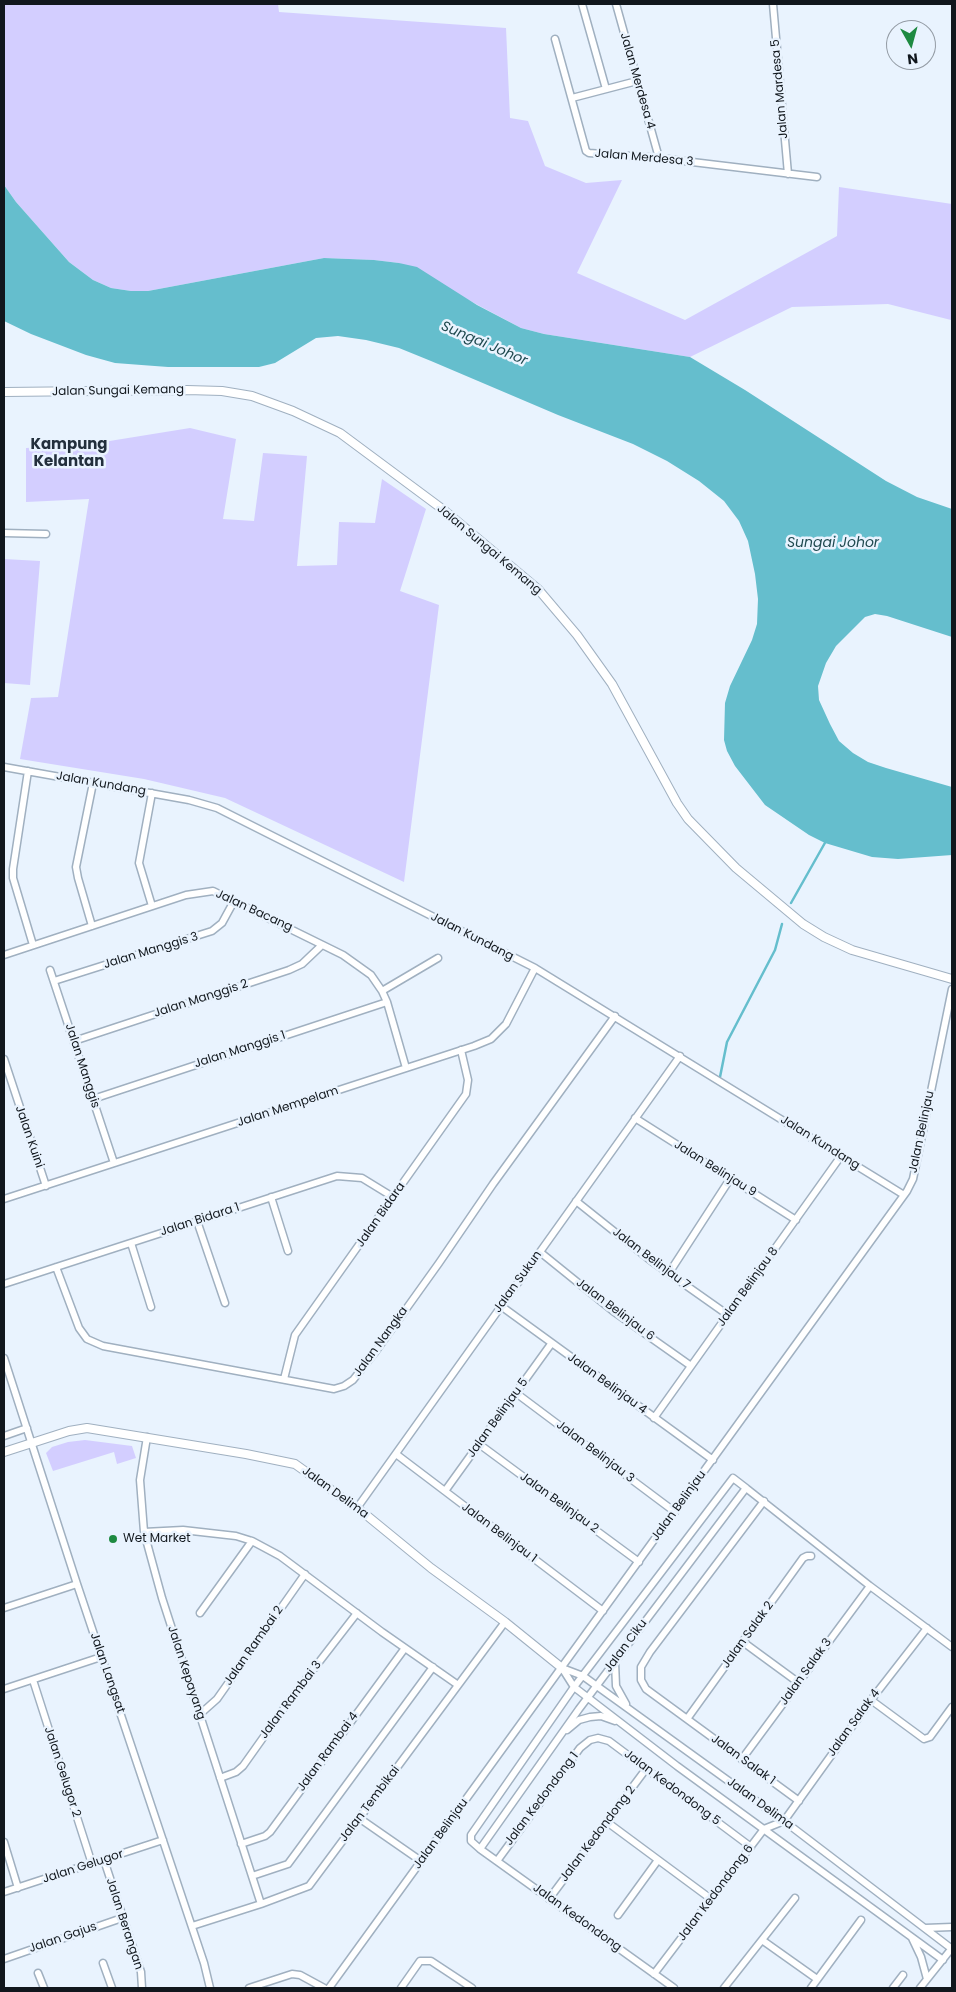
<!DOCTYPE html>
<style>
body{margin:0}
#map{position:relative;width:956px;height:1992px;overflow:hidden;background:#e9f3fe;font-family:Poppins,sans-serif}
canvas{display:block}
.frame{position:absolute;inset:0;border:5px solid #11171d;pointer-events:none}
.north{position:absolute;left:886px;top:20px;width:50px;height:50px;box-sizing:border-box;background:#e9f3fe;border:1px solid #939ba4;border-radius:50%;rotate:173deg;font-size:14px;font-weight:700;line-height:20px;text-align:center;color:#11171d}
.north::after{content:'';display:block;margin:auto;width:18px;height:22px;background:#1e8a41;clip-path:polygon(50% 0,100% 100%,50% 72%,0 100%)}
</style>
<div id="map">
<canvas width="956" height="1992"></canvas>
<div class="frame"></div>
<div class="north">N</div>
</div>
<script>
const c = document.querySelector('canvas').getContext('2d');
c.lineJoin = 'round';
function fillPath(path, color) { c.fillStyle = color; c.fill(path, 'evenodd'); }
const toPath = rows => new Path2D(rows.map(r => 'M' + r).join(''));
function stroke(path, color, width, dash) { c.strokeStyle = color; c.lineWidth = width; c.lineCap = dash ? 'butt' : 'round'; c.setLineDash(dash || []); c.stroke(path); }
function drawText(font, color, halo, rows, align = 'center') {
  c.font = font + ' Poppins,sans-serif'; c.lineWidth = 5; c.setLineDash([]); c.textBaseline = 'middle'; c.strokeStyle = halo; c.fillStyle = color; for (const [text, x, y, turn = 0] of rows) {
    c.save(); c.translate(x, y); c.rotate((+turn || 0) * Math.PI / 180); c.textAlign = isNaN(turn) ? turn : align; if (halo) c.strokeText(text, 0, 0); c.fillText(text, 0, 0); c.restore();
  }
}
fillPath(toPath([
 [4,4,278,4,279,12,506,28,510,118,528,121,545,166,586,183,622,180,577,273,685,320,837,236,839,187,952,204,952,325,951,320,888,304,792,307,690,357,544,334,521,328,399,263,374,260,324,258,148,291,131,291,111,288,93,280,69,262,16,202,4,185],
 [190,428,236,439,223,519,254,521,263,453,307,456,297,566,337,565,339,522,375,523,382,479,426,509,400,591,439,605,404,882,225,798,144,779,20,759,31,698,58,697,89,499,26,502,26,448,91,444],
 [4,559,40,561,30,685,4,683],
 [85,1440,132,1446,136,1458,117,1464,114,1452,53,1471,46,1453,52,1447,68,1442]
]), '#d3ceff');
fillPath(toPath([
 [4,185,16,202,69,262,93,280,111,288,131,291,148,291,324,258,374,260,399,263,417,267,477,305,521,328,544,334,690,357,745,390,886,481,917,497,952,509,952,637,887,616,875,614,865,617,836,646,826,663,818,686,819,700,830,724,839,741,853,753,868,762,886,768,952,787,952,855,898,859,872,857,825,843,809,835,765,805,735,766,727,751,724,740,725,703,730,686,752,640,757,624,758,599,755,574,748,541,739,521,724,501,699,481,667,461,633,444,558,415,431,361,399,348,366,340,338,336,316,338,275,363,259,367,168,367,115,363,86,355,31,334,4,321]
]), '#65becd');
stroke(toPath([
 [791,903,826,841],
 [720,1077,727,1042,775,950,782,924]
]), '#65becd', 2.5);
const minor = toPath([
 [582,4,606,89],
 [616,4,659,158],
 [773,4,788,174],
 [555,39,586,151,589,153,659,158,817,177],
 [572,98,637,81],
 [4,533,46,534],
 [4,767,189,800,217,808,535,968,904,1195],
 [28,771,13,869,13,878,33,945],
 [152,793,139,863,152,906],
 [92,926,78,878,76,867,93,783],
 [4,955,186,895,213,891,343,955,371,975,382,991,387,1002,406,1068],
 [50,970,114,1163],
 [54,981,212,931,222,923,234,901],
 [382,991,438,958],
 [74,1041,289,970,302,964,322,945],
 [4,1059,46,1186],
 [93,1099,387,1002],
 [635,1118,796,1220],
 [271,1197,288,1251],
 [4,1199,474,1046,491,1039,506,1024,535,968],
 [576,1201,650,1260,728,1315],
 [197,1221,225,1303],
 [131,1243,151,1307],
 [540,1252,613,1311,691,1366],
 [56,1267,79,1328,87,1339,103,1346,334,1389,344,1386,353,1380,376,1351,439,1263,493,1184,615,1016],
 [669,1273,730,1179],
 [4,1284,337,1176,362,1178,393,1197],
 [501,1306,713,1460],
 [4,1358,77,1584,204,1963,210,1988],
 [284,1379,295,1335,466,1094,468,1080,461,1050],
 [516,1393,675,1512],
 [654,1418,841,1156],
 [4,1436,27,1428],
 [147,1437,140,1480,144,1532,162,1598,261,1904],
 [479,1444,639,1562],
 [396,1454,603,1611],
 [733,1478,746,1488,579,1709,480,1849,471,1841,471,1835,574,1687,733,1478],
 [746,1488,870,1586,952,1647],
 [445,1491,551,1344],
 [764,1501,650,1652,641,1667,641,1680,646,1689,799,1801],
 [357,1508,680,1056],
 [144,1532,183,1530,236,1536,252,1541,280,1556,382,1632,458,1685],
 [4,1608,77,1584],
 [200,1613,252,1541],
 [743,1642,799,1683],
 [615,1662,616,1686,626,1704],
 [562,1668,583,1676,784,1821,952,1949],
 [562,1668,574,1687,677,1766,943,1960],
 [33,1680,92,1864],
 [4,1689,101,1657],
 [871,1700,924,1739,930,1737,952,1707],
 [199,1715,217,1699,305,1574],
 [687,1719,803,1558,807,1556,811,1556],
 [567,1730,579,1720,590,1717,601,1716,615,1721],
 [742,1759,870,1586],
 [220,1778,236,1772,243,1766,292,1697,357,1613],
 [359,1818,421,1861],
 [607,1822,711,1899],
 [4,1842,18,1888],
 [241,1844,265,1836,270,1832,405,1648],
 [480,1849,674,1988],
 [104,1860,141,1972,142,1988],
 [497,1861,580,1748,590,1740,598,1738,609,1741,751,1847],
 [252,1876,288,1864,433,1667],
 [4,1892,163,1840],
 [549,1899,646,1769],
 [618,1915,658,1860],
 [192,1926,261,1904,309,1886,505,1622],
 [925,1928,952,1927],
 [912,1938,921,1957,927,1979],
 [762,1940,817,1979],
 [4,1959,122,1918],
 [103,1963,112,1988],
 [38,1973,44,1988],
 [654,1974,764,1829,784,1821,871,1700,927,1628],
 [249,1988,292,1974,300,1975,324,1988],
 [329,1988,907,1191,913,1179,952,989],
 [401,1988,420,1961,431,1961,472,1988],
 [724,1988,795,1898],
 [811,1988,861,1920],
 [893,1988,903,1975],
 [920,1988,952,1948]
]);
const tertiary = toPath([
 [4,392,187,390,222,391,252,396,293,411,340,433,445,511,538,589,577,635,612,684,677,803,688,819,736,868,803,924,824,937,852,950,952,979],
 [4,1452,69,1431,87,1428,246,1454,295,1464,365,1514,431,1568,505,1622,562,1668]
]);
stroke(minor, '#a0b0c0', 9);
stroke(tertiary, '#a0b0c0', 10);
stroke(minor, '#fff', 6);
stroke(tertiary, '#fff', 8);
for (const [x, y, r, color] of [
 [113,1539,5,"#1e8a41"]
]) { const dot = new Path2D(); dot.arc(x, y, r, 0, 2 * Math.PI); c.fillStyle = color; c.fill(dot); stroke(dot, '#e9f3fe', 2); }
drawText('12px', '#11171d', '#e9f3fe', [
 ["Jalan Merdesa 4",637,81,74],
 ["Jalan Mardesa 5",780,89,-95],
 ["Jalan Merdesa 3",644,158,5],
 ["Jalan Sungai Kemang",118,391,-1],
 ["Jalan Sungai Kemang",489,550,40],
 ["Jalan Kundang",101,784,10],
 ["Jalan Bacang",254,911,25],
 ["Jalan Kundang",472,937,27],
 ["Jalan Manggis 3",151,951,-17],
 ["Jalan Manggis 2",201,999,-18],
 ["Jalan Manggis 1",240,1050,-18],
 ["Jalan Manggis",82,1066,72],
 ["Jalan Mempelam",288,1107,-18],
 ["Jalan Belinjau",922,1132,-78],
 ["Jalan Kuini",29,1137,71],
 ["Jalan Kundang",820,1143,32],
 ["Jalan Belinjau 9",715,1169,32],
 ["Jalan Bidara",381,1215,-55],
 ["Jalan Bidara 1",200,1220,-18],
 ["Jalan Belinjau 7",651,1259,37],
 ["Jalan Sukun",518,1282,-54],
 ["Jalan Belinjau 8",748,1287,-54],
 ["Jalan Belinjau 6",615,1310,37],
 ["Jalan Nangka",381,1342,-54],
 ["Jalan Belinjau 4",607,1384,36],
 ["Jalan Belinjau 5",498,1418,-54],
 ["Jalan Belinjau 3",595,1452,37],
 ["Jalan Delima",335,1493,36],
 ["Jalan Belinjau 2",559,1503,36],
 ["Jalan Belinjau",679,1506,-54],
 ["Jalan Belinjau 1",499,1533,37],
 ["Jalan Salak 2",748,1635,-54],
 ["Jalan Rambai 2",254,1646,-55],
 ["Jalan Ciku",626,1646,-53],
 ["Jalan Salak 3",806,1672,-54],
 ["Jalan Langsat",107,1673,71],
 ["Jalan Kepayang",186,1673,72],
 ["Jalan Rambai 3",291,1700,-53],
 ["Jalan Salak 4",854,1723,-54],
 ["Jalan Rambai 4",328,1752,-54],
 ["Jalan Salak 1",743,1760,36],
 ["Jalan Gelugor 2",62,1772,72],
 ["Jalan Kedondong 5",672,1788,37],
 ["Jalan Kedondong 1",542,1799,-53],
 ["Jalan Tembikai",370,1804,-53],
 ["Jalan Delima",760,1804,36],
 ["Jalan Belinjau",441,1834,-54],
 ["Jalan Kedondong 2",598,1834,-53],
 ["Jalan Gelugor",83,1867,-18],
 ["Jalan Kedondong 6",716,1893,-53],
 ["Jalan Kedondong",577,1918,36],
 ["Jalan Berangan",124,1924,72],
 ["Jalan Gajus",63,1938,-19]
]);
drawText('12px', '#11171d', '#e9f3fe', [
 ["Wet Market",123,1539]
], 'left');
drawText('italic 14px', '#1f494f', '#e9f3fe', [
 ["Sungai Johor",484,344,23],
 ["Sungai Johor",833,543]
]);
drawText('bold 15px', '#222f3c', '#e9f3fe', [
 ["Kampung",69,445],
 ["Kelantan",69,462]
]);
</script>
